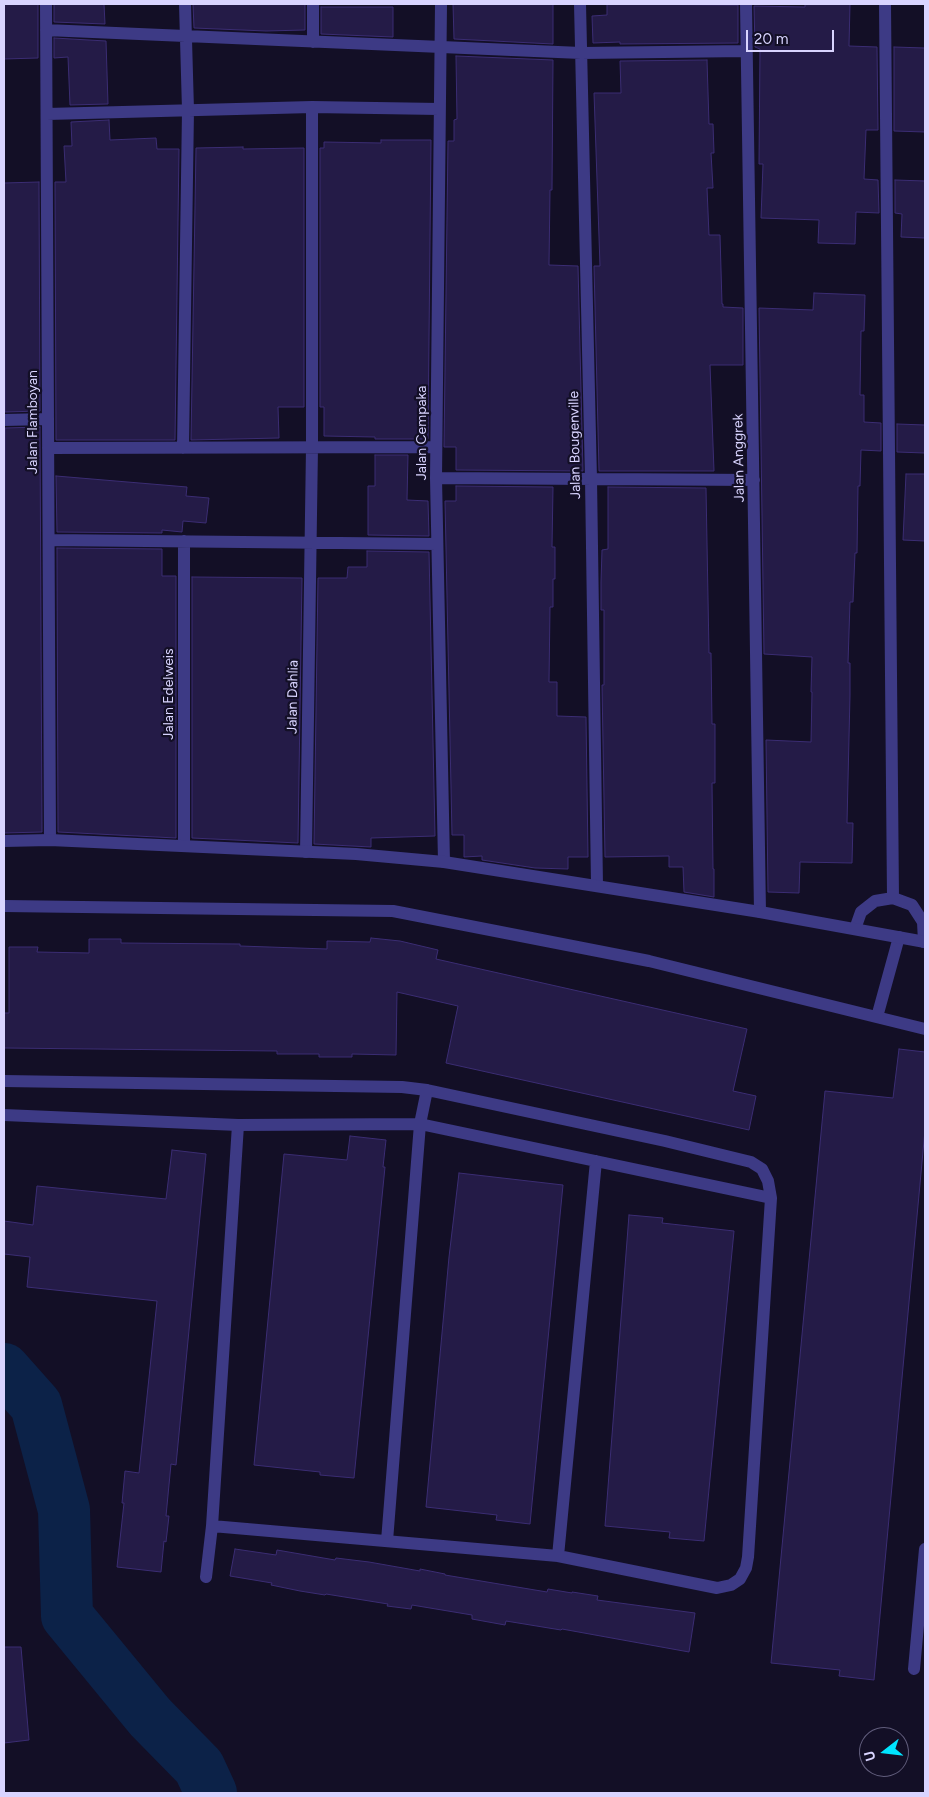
<!DOCTYPE html>
<style>
body{margin:0}
#map{position:relative;width:929px;height:1797px;overflow:hidden;background:#130f26;font-family:Figtree,sans-serif}
canvas{display:block}
.frame{position:absolute;inset:0;border:5px solid #d9d4ff;pointer-events:none}
.north{position:absolute;left:859px;top:1727px;width:50px;height:50px;box-sizing:border-box;background:#130f26;border:1px solid #625e7d;border-radius:50%;rotate:254deg;font-size:14px;font-weight:700;line-height:20px;text-align:center;color:#d9d4ff}
.north::after{content:'';display:block;margin:auto;width:18px;height:22px;background:#00e5ff;clip-path:polygon(50% 0,100% 100%,50% 72%,0 100%)}
.scale{position:absolute;left:746px;top:30px;width:88px;height:22px;box-sizing:border-box;border:2px solid #d9d4ff;border-top:0;padding-left:6px;font-size:15px;line-height:18px;white-space:nowrap;color:#d9d4ff;-webkit-text-stroke:4px #130f26;paint-order:stroke}
</style>
<div id="map">
<canvas width="929" height="1797"></canvas>
<div class="frame"></div>
<div class="north">U</div>
<div class="scale">20 m</div>
</div>
<script>
const c = document.querySelector('canvas').getContext('2d');
c.lineJoin = 'round';
const toPath = rows => new Path2D(rows.map(r => 'M' + r).join(''));
function stroke(path, color, width, dash) { c.strokeStyle = color; c.lineWidth = width; c.lineCap = dash ? 'butt' : 'round'; c.setLineDash(dash || []); c.stroke(path); }
function fillPath(path, color) { c.fillStyle = color; c.fill(path, 'evenodd'); }
function drawText(font, color, halo, rows, align = 'center') {
  c.font = font + ' Figtree,sans-serif'; c.lineWidth = 4.5; c.setLineDash([]); c.textBaseline = 'middle'; c.strokeStyle = halo; c.fillStyle = color; for (const [text, x, y, turn = 0] of rows) {
    c.save(); c.translate(x, y); c.rotate((+turn || 0) * Math.PI / 180); c.textAlign = isNaN(turn) ? turn : align; if (halo) c.strokeText(text, 0, 0); c.fillText(text, 0, 0); c.restore();
  }
}
stroke(toPath([
 [4,1369,36,1405,64,1510,67,1616,150,1717,199,1767,211,1793]
]), '#0c2248', 52);
const building = toPath([
 [4,4,38,4,38,58,4,59,4,4],
 [54,4,104,4,105,24,54,22,54,4],
 [193,4,305,4,305,30,266,31,194,28,193,4],
 [453,4,553,4,553,44,454,39,453,4],
 [607,4,738,5,738,43,620,44,620,42,593,43,592,16,607,15,607,4],
 [805,4,850,4,849,46,877,47,878,130,866,130,864,179,878,180,879,213,856,212,855,244,818,243,819,220,761,218,763,164,759,164,760,49,755,47,754,6,805,7,805,4],
 [321,7,393,7,393,37,321,34,321,7],
 [54,38,106,41,108,104,70,105,68,57,54,58,54,38],
 [894,47,925,48,925,132,894,131,894,47],
 [456,56,553,60,552,190,550,190,549,265,578,266,583,471,456,470,456,447,444,447,448,141,454,141,454,120,457,119,456,56],
 [707,60,709,124,713,124,714,153,711,153,713,188,707,188,709,235,720,235,722,304,723,304,723,307,743,308,743,365,710,365,714,471,599,471,594,266,600,266,594,93,621,93,620,61,707,60],
 [109,120,110,140,156,138,157,149,179,149,175,440,56,440,55,182,66,182,64,146,72,146,71,122,109,120],
 [381,140,431,140,428,439,375,439,375,437,324,436,324,407,320,407,320,148,324,148,324,142,381,143,381,140],
 [243,147,243,149,304,148,304,407,278,407,279,438,191,440,196,148,243,147],
 [895,180,925,181,925,238,901,237,902,214,895,213,895,180],
 [39,182,40,411,5,412,4,183,39,182],
 [814,293,865,295,864,331,861,331,860,395,864,395,864,422,881,423,881,451,861,450,860,486,858,486,857,553,855,553,853,602,850,602,848,663,850,663,850,695,847,823,853,823,852,863,800,862,799,893,768,892,766,740,811,742,812,692,811,692,812,657,764,654,759,308,813,310,814,293],
 [897,424,925,425,925,453,897,452,897,424],
 [40,427,42,832,4,833,5,428,40,427],
 [375,455,408,455,407,500,428,501,429,536,368,535,368,486,375,486,375,455],
 [906,474,925,474,925,541,903,540,906,474],
 [56,476,187,487,186,496,209,498,206,523,183,521,182,532,162,530,162,533,57,532,56,476],
 [456,486,553,487,552,547,555,547,555,579,553,579,553,607,550,607,549,682,557,682,557,716,586,717,588,857,568,857,568,869,535,868,482,860,482,856,464,857,464,835,452,835,445,501,456,501,456,486],
 [608,487,706,488,709,653,711,653,712,724,715,724,715,783,712,783,713,869,714,869,714,897,684,892,683,867,669,867,669,856,605,857,602,685,604,685,604,610,601,610,601,582,602,550,608,549,608,487],
 [57,548,162,549,162,576,176,576,176,838,58,832,57,548],
 [367,551,429,552,435,836,371,838,371,847,314,844,318,578,347,578,348,567,367,567,367,551],
 [192,577,302,578,298,843,192,838,192,577],
 [371,938,400,941,438,950,436,959,747,1029,733,1091,756,1096,749,1130,446,1063,458,1006,397,992,396,1055,352,1054,352,1057,319,1057,319,1054,277,1054,277,1051,4,1048,4,1013,9,1013,9,947,38,947,37,952,89,953,89,939,121,939,121,943,240,944,240,946,327,949,327,941,370,942,371,938],
 [899,1049,925,1052,925,1130,874,1680,839,1676,840,1670,771,1663,825,1091,893,1098,899,1049],
 [350,1136,386,1140,383,1167,385,1167,354,1478,320,1475,320,1472,254,1465,284,1154,347,1160,350,1136],
 [172,1150,206,1154,176,1465,171,1464,166,1516,169,1516,166,1542,164,1541,161,1572,117,1567,124,1503,122,1503,125,1471,139,1473,157,1301,27,1287,30,1257,4,1254,4,1221,33,1225,37,1186,166,1199,172,1150],
 [459,1173,563,1185,530,1524,496,1520,497,1515,426,1507,449,1257,459,1173],
 [629,1215,663,1218,662,1223,734,1231,704,1541,669,1538,670,1532,605,1526,629,1215],
 [235,1549,276,1555,277,1550,335,1560,336,1558,369,1562,420,1571,420,1569,445,1574,445,1575,547,1592,548,1589,572,1593,572,1592,598,1596,597,1600,695,1613,689,1652,562,1629,561,1630,506,1621,505,1625,472,1619,472,1615,412,1605,411,1609,387,1606,388,1604,326,1594,325,1595,300,1591,271,1585,272,1583,230,1576,235,1549],
 [4,1647,21,1647,29,1740,4,1743,4,1647]
]);
fillPath(building, '#241b47');
stroke(building, '#3b2d73', 1);
stroke(toPath([
 [46,4,50,840],
 [441,4,436,478,444,862],
 [580,4,591,479,597,885],
 [746,4,760,912],
 [885,4,893,898],
 [46,30,581,53,746,51],
 [313,42,313,4],
 [312,107,439,109],
 [47,114,312,107,312,447,306,852],
 [4,420,48,419],
 [48,448,436,447],
 [183,448,188,110,185,4],
 [436,478,754,480],
 [49,540,437,544],
 [184,846,184,541],
 [4,906,393,911,649,961,925,1029],
 [855,929,861,912,875,901,893,898,912,905,923,922,924,942],
 [877,1017,899,937],
 [4,1081,402,1087,427,1090,665,1141,751,1162,762,1169,768,1181,771,1198,748,1557,746,1568,740,1579,731,1585,717,1588,558,1556,212,1526],
 [4,1115,238,1125,420,1124,771,1198],
 [387,1541,420,1124,427,1090],
 [558,1556,596,1161],
 [206,1577,212,1526,238,1125],
 [914,1669,925,1549]
]), '#3d3a85', 12);
stroke(toPath([
 [4,841,50,840,356,854,444,862,760,912,925,942]
]), '#3d3a85', 12);
drawText('14px', '#d9d4ff', '#130f26', [
 ["Jalan Flamboyan",33,422,-90],
 ["Jalan Cempaka",422,433,-90],
 ["Jalan Bougenville",575,445,-91],
 ["Jalan Anggrek",739,458,-91],
 ["Jalan Edelweis",169,694,-90],
 ["Jalan Dahlia",293,697,-89]
]);
</script>
